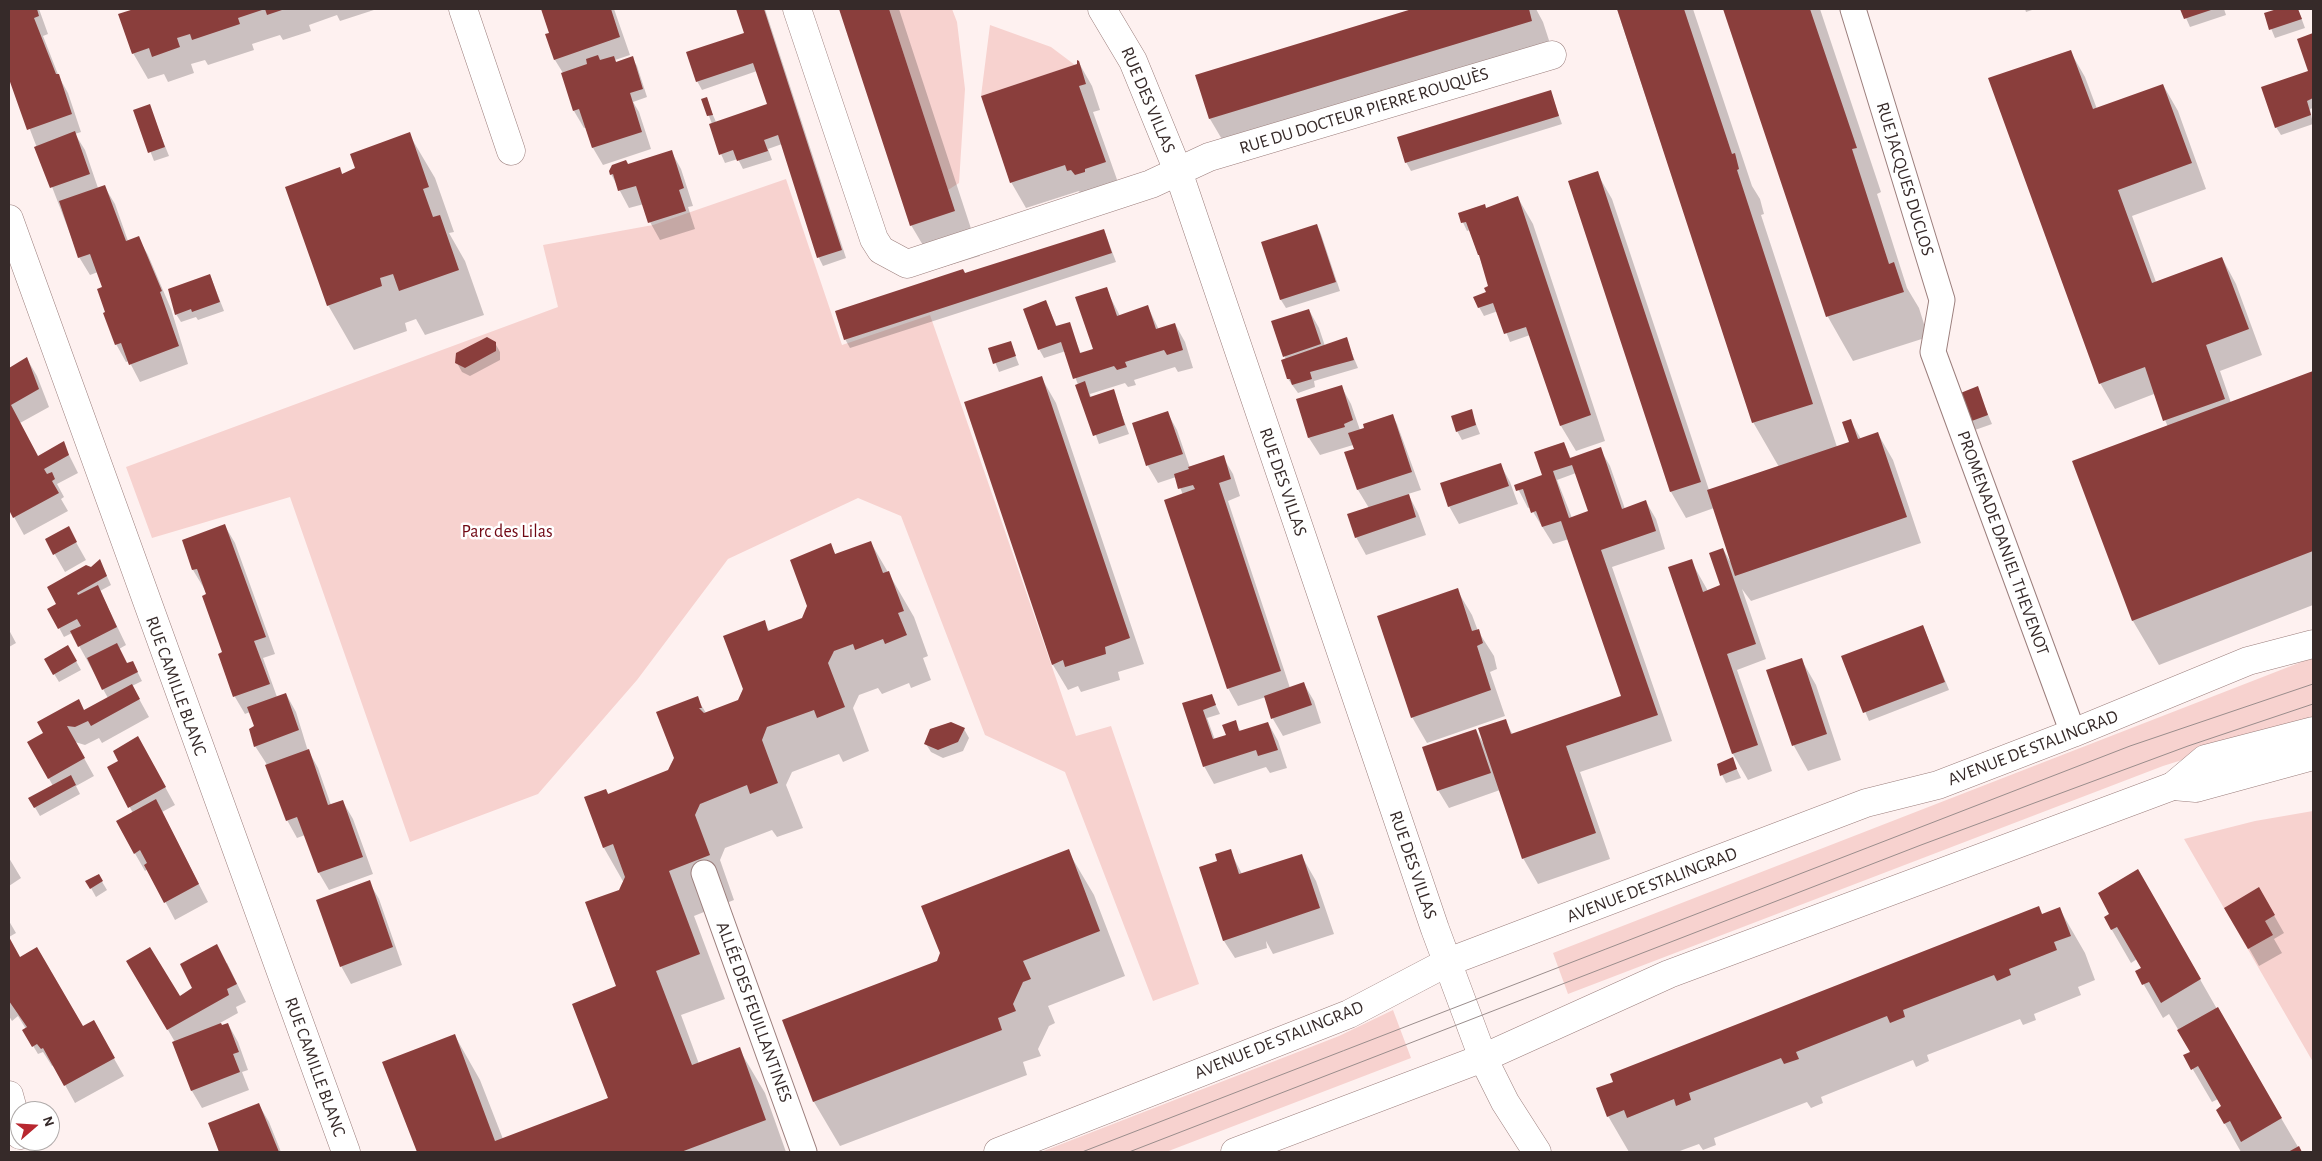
<!DOCTYPE html>
<meta charset="utf-8">
<style>
body{margin:0}
#map{position:relative;width:2322px;height:1161px;overflow:hidden;background:#fef1f0;font-family:"Alegreya Sans",sans-serif}
canvas{display:block}
.frame{position:absolute;inset:0;border:10px solid #362a29;pointer-events:none}
.north{position:absolute;left:10px;top:1101px;width:50px;height:50px;box-sizing:border-box;background:#fff;border:1px solid #afaaa9;border-radius:50%;rotate:71deg;font-size:14px;font-weight:700;line-height:20px;text-align:center;color:#362a29}
.north::after{content:'';display:block;margin:auto;width:18px;height:22px;background:#b8272f;clip-path:polygon(50% 0,100% 100%,50% 72%,0 100%)}
</style>
<div id="map">
<canvas width="2322" height="1161"></canvas>
<div class="frame"></div>
<div class="north">N</div>
</div>
<script>
const c = document.querySelector('canvas').getContext('2d');
c.lineJoin = 'round';
function fillPath(path, color) { c.fillStyle = color; c.fill(path, 'evenodd'); }
const toPath = rows => new Path2D(rows.map(r => 'M' + r).join(''));
function stroke(path, color, width, dash) { c.strokeStyle = color; c.lineWidth = width; c.lineCap = dash ? 'butt' : 'round'; c.setLineDash(dash || []); c.stroke(path); }
function drawText(font, color, halo, rows, align = 'center') {
  c.font = font + ' "Alegreya Sans",sans-serif'; c.lineWidth = 5; c.setLineDash([]); c.textBaseline = 'middle'; c.strokeStyle = halo; c.fillStyle = color; for (const [text, x, y, turn = 0] of rows) {
    c.save(); c.translate(x, y); c.rotate((+turn || 0) * Math.PI / 180); c.textAlign = isNaN(turn) ? turn : align; if (halo) c.strokeText(text, 0, 0); c.fillText(text, 0, 0); c.restore();
  }
}
fillPath(toPath([
 [889,9,952,9,957,22,965,89,959,183,948,190],
 [990,25,1051,47,1075,65,981,96],
 [786,179,842,345,930,315,1076,736,1111,726,1199,984,1153,1001,1065,772,985,735,901,516,858,498,728,559,637,680,538,794,410,842,290,497,152,538,126,467,558,307,543,245,653,225],
 [2309,659,2313,659,2313,723,2236,743,2163,766,1568,994,1553,953],
 [2313,811,2313,1062,2184,839,2255,821],
 [1393,1010,1411,1058,1166,1152,1041,1152,1339,1036]
]), '#f7d2cf');
fillPath(toPath([
 [9,9,39,9,48,34,43,36,59,77,68,93,81,132,75,134,85,150,98,188,104,186,115,204,128,241,138,238,148,255,171,309,188,364,140,382,129,361,126,362,116,344,104,288,98,272,90,275,79,257,9,75],
 [138,9,377,9,340,21,337,15,309,25,311,31,283,40,280,35,252,44,254,50,208,65,205,60,191,64,194,73,168,82,164,74,148,79,133,53,120,15],
 [542,9,614,9,630,55,615,60,617,63,632,58,637,66,647,97,633,102,639,112,651,149,603,165,593,148,587,127,584,128,574,111,563,73,555,60,551,34],
 [737,9,765,9,846,258,823,266,819,258,782,144,768,149,772,160,743,169,738,159,725,163,721,154,712,124,703,100,706,99,716,122,769,105,757,71,702,90,697,81,745,34],
 [840,9,899,9,980,256,937,269,911,225],
 [1416,9,1536,9,1543,22,1557,65,1236,163,1210,119,1197,76],
 [1617,9,1693,9,1752,186,1760,199,1764,214,1761,215,1837,447,1850,443,1850,420,1861,439,1878,434,1893,460,1921,543,1751,601,1742,589,1766,659,1737,670,1772,771,1748,780,1733,754,1670,567,1691,561,1708,591,1721,586,1723,549,1731,563,1714,508,1686,518,1671,492,1569,182,1597,173,1612,199,1709,490,1779,467,1753,422],
 [1725,9,1820,9,1881,192,1877,194,1907,288,1919,308,1928,337,1853,361,1828,317],
 [2025,9,2035,9,2026,12],
 [2182,9,2224,9,2226,15,2190,27],
 [2281,9,2298,9,2305,28,2275,38,2265,14],
 [2313,34,2313,108,2310,109,2313,124,2281,135,2276,127,2309,71,2299,39],
 [2070,51,2085,77,2097,109,2163,85,2178,111,2206,189,2132,216,2156,282,2222,258,2236,284,2262,355,2220,371,2231,403,2313,372,2313,605,2159,665,2133,621,2074,462,2168,427,2154,394,2115,409,2100,383],
 [1079,63,1092,86,1100,110,1093,112,1120,188,1083,197,1079,191,1026,208,1011,182],
 [1550,91,1562,124,1411,171,1406,162],
 [149,106,169,156,154,161,135,111],
 [409,134,435,178,454,232,449,233,465,261,484,315,425,335,416,319,405,323,407,331,354,350,328,305,339,169,343,175,357,169],
 [671,151,681,169,693,206,688,207,695,229,660,240,650,222,644,204,629,208,611,174,628,165],
 [1518,198,1533,224,1605,441,1576,451,1561,426,1530,335,1510,342,1498,311,1484,316,1479,307,1490,287,1470,230,1467,231,1459,214,1486,209],
 [1317,225,1321,234,1340,291,1286,308,1281,300,1263,243],
 [1104,230,1116,262,850,348,845,339,965,275],
 [210,275,224,311,198,320,196,317,181,322,176,314],
 [1106,289,1120,316,1148,307,1159,330,1175,324,1185,342,1193,368,1178,372,1175,367,1134,380,1136,385,1128,387,1125,383,1090,394,1091,398,1113,391,1129,434,1099,444,1066,351,1044,358,1039,349,1046,302,1057,327,1069,324,1081,354,1095,350],
 [1309,310,1319,328,1325,346,1346,339,1358,368,1314,381,1315,387,1298,393,1288,379,1286,360,1273,322],
 [1010,342,1019,365,999,372,990,349],
 [495,343,500,352,500,360,470,376,462,372,457,363],
 [27,359,37,376,49,407,20,423,38,458,63,443,78,473,57,484,64,497,61,499,68,511,24,535,9,508,9,367,10,369],
 [1041,377,1056,403,1144,664,1118,672,1120,680,1081,692,1078,686,1068,690,1053,665,965,403],
 [1341,386,1351,404,1360,430,1392,415,1397,424,1421,490,1408,494,1418,513,1426,535,1366,555,1356,537,1369,508,1358,490,1346,453,1355,450,1353,445,1320,455,1309,438,1298,400],
 [1977,388,1992,424,1975,430,1970,422],
 [1471,411,1480,434,1462,440,1457,431],
 [1167,412,1177,430,1190,468,1223,457,1233,474,1240,496,1228,501,1290,688,1304,684,1314,701,1321,723,1283,736,1273,719,1266,697,1238,706,1228,688,1183,495,1176,477,1158,483,1148,466,1134,424],
 [1564,443,1571,459,1600,449,1610,466,1625,509,1646,502,1656,519,1665,549,1612,567,1672,741,1580,772,1610,859,1538,884,1523,858,1500,790,1449,808,1438,790,1476,730,1483,743,1505,720,1513,735,1623,697,1569,539,1553,544,1530,507,1528,508,1516,485,1543,476],
 [1576,473,1591,517,1572,518,1557,480],
 [1500,464,1510,482,1518,504,1459,524,1449,506],
 [225,526,235,543,275,654,263,658,277,697,286,694,296,712,307,748,318,768,331,805,343,802,353,819,373,874,329,890,319,873,305,835,297,838,287,820,266,763,255,746,256,727,250,712,245,714,235,697,219,654,224,652,208,595,193,570,183,540],
 [68,528,86,560,65,572,46,539],
 [871,543,914,617,928,656,923,658,931,680,911,688,909,683,882,694,878,688,859,695,853,708,869,751,843,762,839,754,792,772,786,785,803,828,777,837,772,830,725,848,720,860,734,900,694,916,725,999,681,1015,699,1064,739,1049,765,1093,786,1152,418,1152,384,1063,455,1036,480,1080,503,1139,609,1098,618,987,620,891,624,883,604,848,606,790,609,795,669,771,697,698,706,713,739,701,764,622,770,632,803,619,830,545,836,555],
 [100,561,111,585,100,591,126,645,119,649,127,665,137,671,142,681,132,686,149,717,102,743,99,738,85,745,75,742,94,776,76,786,80,794,40,816,30,799,53,786,29,742,108,698,72,633,64,637,49,609,58,605],
 [1457,590,1472,615,1478,631,1494,656,1497,669,1490,672,1505,716,1427,743,1412,717],
 [1923,626,1949,690,1869,721,1843,657],
 [9,630,16,643,9,647],
 [68,647,81,670,59,682,45,659],
 [1801,659,1816,685,1841,760,1808,771,1794,746,1768,671],
 [1211,695,1220,714,1207,718,1215,740,1228,736,1235,722,1241,732,1268,723,1278,741,1287,768,1270,773,1266,767,1214,784,1204,766,1183,704],
 [964,729,969,738,963,751,943,758,931,752,926,744],
 [148,756,175,805,162,812,208,902,175,920,148,869,145,871,117,822,133,813,108,768,120,761],
 [1732,759,1741,778,1726,783,1722,775],
 [1068,851,1094,895,1125,976,1048,1006,1055,1023,1049,1026,1038,1049,1041,1056,1023,1062,1027,1075,840,1146,814,1102,784,1021,938,962,942,953],
 [1230,851,1242,874,1301,855,1316,881,1334,934,1273,954,1266,941,1267,948,1235,958,1224,941,1201,868,1219,861],
 [9,858,21,878,9,886],
 [2138,871,2217,1009,2301,1152,2241,1152,2217,1110,2222,1107,2218,1099,2212,1102,2185,1056,2192,1053,2169,1014,2163,1018,2144,985,2137,972,2143,969,2137,959,2131,963,2105,918,2111,914],
 [98,875,107,890,96,897,87,881],
 [369,882,379,899,402,965,351,984,341,966],
 [2259,889,2284,933,2274,939,2282,953,2259,966,2226,908],
 [2059,908,2085,953,2095,980,2078,987,2081,995,2034,1014,2036,1020,2023,1025,2020,1019,1927,1055,1929,1061,1916,1067,1913,1060,1821,1097,1823,1103,1811,1108,1807,1102,1714,1138,1716,1145,1703,1150,1699,1144,1677,1152,1629,1152,1608,1116],
 [9,921,16,933,9,937],
 [9,940,20,959,82,1028,93,1022,124,1076,75,1103,54,1065,52,1066,43,1052,38,1054,24,1031,26,1029,18,1016,12,1021,9,1016],
 [128,961,179,997,227,963,246,1002,236,1007,238,1013,220,1023,222,1026,228,1024,238,1042,248,1070,242,1072,249,1090,202,1108,192,1091,175,1042],
 [259,1105,269,1122,281,1152,220,1152,210,1124]
]), '#0003');
fillPath(toPath([
 [9,9,37,9,39,16,34,18,56,74,59,74,72,114,27,130,9,79],
 [134,9,265,9,238,18,240,24,192,40,190,34,177,38,180,47,152,57,149,48,132,54,118,14],
 [265,9,285,9,267,15],
 [541,9,611,9,620,37,554,60,545,34,549,33],
 [736,9,764,9,842,250,817,258,778,135,764,140,768,151,737,161,733,150,719,155,709,124,767,104,753,63,696,82,686,52,744,33],
 [839,9,889,9,955,211,910,226],
 [1412,9,1529,9,1532,21,1209,119,1195,75],
 [1617,9,1684,9,1732,154,1735,153,1739,169,1737,170,1813,404,1752,423],
 [1723,9,1810,9,1857,148,1852,149,1889,264,1894,262,1904,292,1826,317],
 [2180,9,2214,9,2184,19],
 [2277,9,2298,9,2302,19,2269,30,2264,13],
 [2313,33,2313,98,2307,101,2311,115,2275,128,2261,87,2308,71,2297,39],
 [2071,50,2093,109,2163,84,2192,163,2118,190,2152,283,2222,257,2249,329,2206,345,2225,399,2163,421,2145,367,2099,384,1988,78],
 [598,55,600,60,614,56,616,62,633,56,643,89,630,93,642,132,592,148,579,109,573,111,561,73,587,64,586,59],
 [1077,60,1079,61,1086,84,1079,86,1106,162,1085,169,1085,172,1075,175,1071,170,1067,171,1065,165,1010,183,981,96,1077,64],
 [1551,90,1559,116,1405,163,1397,137],
 [707,97,713,115,707,116,701,99],
 [150,104,165,147,148,153,133,110],
 [75,131,90,174,50,188,34,147],
 [410,132,429,187,423,189,433,217,440,215,459,270,399,291,393,274,380,278,382,286,327,306,285,187,340,167,342,174,355,168,350,154],
 [672,150,684,188,679,190,686,211,648,223,636,186,618,191,613,174,610,175,609,171,612,165,626,160,628,164],
 [1598,171,1701,482,1670,492,1568,181],
 [105,185,126,241,139,236,162,291,160,292,179,346,129,365,121,343,115,345,103,313,105,312,97,289,102,287,90,254,78,258,59,201],
 [1518,196,1591,415,1560,426,1526,327,1504,334,1493,303,1478,308,1473,297,1486,292,1484,288,1488,286,1479,255,1478,255,1466,222,1461,223,1458,213,1485,204,1486,208],
 [1317,224,1336,282,1280,300,1261,242],
 [1104,229,1112,253,844,340,835,311,963,269,965,273],
 [210,274,220,302,192,312,191,309,175,315,168,289],
 [1107,287,1117,316,1148,305,1156,329,1175,323,1183,350,1167,355,1164,350,1125,362,1127,367,1117,370,1114,366,1073,379,1061,342,1038,350,1023,309,1046,300,1056,326,1070,322,1080,353,1093,349,1075,297],
 [1309,309,1321,344,1283,357,1271,321],
 [487,337,496,342,496,351,465,368,455,363,456,353],
 [1347,337,1354,360,1310,372,1312,379,1292,385,1290,379,1287,379,1281,360],
 [1011,341,1016,356,993,364,988,348],
 [27,357,39,389,11,405,38,456,64,441,69,455,44,469,47,474,52,472,55,479,52,481,59,493,13,518,9,510,9,368],
 [2313,371,2313,551,2132,621,2072,461],
 [1042,376,1130,638,1105,647,1106,654,1065,667,1063,660,1052,665,964,402],
 [1085,381,1090,397,1114,389,1125,425,1093,436,1075,385],
 [1342,385,1353,420,1344,424,1345,427,1308,438,1296,399],
 [1978,386,1988,415,1969,422,1958,394],
 [1472,409,1476,425,1456,432,1451,416],
 [1168,411,1183,454,1146,466,1132,423],
 [1393,414,1412,472,1357,490,1344,452,1354,449,1348,433,1364,428,1363,424],
 [1851,419,1858,439,1878,432,1907,517,1735,576,1707,490,1849,442,1842,422],
 [1564,442,1570,458,1601,447,1622,509,1646,500,1656,531,1601,550,1658,715,1566,746,1596,833,1522,859,1478,728,1506,719,1511,734,1621,696,1561,521,1542,527,1536,511,1531,513,1523,489,1516,491,1514,485,1542,475,1534,452],
 [1572,465,1588,511,1569,518,1553,471],
 [1224,455,1231,479,1219,483,1281,671,1227,689,1164,500,1195,489,1193,485,1178,489,1174,474,1189,469,1188,467],
 [1501,463,1509,486,1448,507,1440,483],
 [1409,494,1416,517,1355,538,1347,514],
 [225,524,266,637,254,641,270,684,233,697,218,654,222,652,202,596,206,594,197,569,192,570,182,540],
 [69,526,77,542,53,555,45,539],
 [871,541,883,573,889,571,904,611,898,613,907,635,885,644,883,639,855,650,853,644,834,651,828,663,845,707,817,718,814,710,767,727,762,740,778,783,750,794,747,785,700,804,695,815,710,855,669,871,700,954,656,971,692,1065,740,1047,766,1120,681,1152,417,1152,382,1062,455,1034,495,1141,608,1098,572,1004,616,986,585,902,619,890,625,877,613,844,603,848,584,797,606,789,608,794,668,770,674,758,656,712,698,696,702,708,699,708,704,713,738,700,743,689,723,636,765,620,768,631,802,618,807,606,790,560,831,543,835,554],
 [1723,548,1756,644,1727,654,1758,745,1732,754,1668,567,1692,559,1703,592,1720,585,1709,553],
 [100,559,107,576,77,593,78,595,98,585,117,627,78,647,70,631,81,626,77,619,58,629,47,609,56,604,47,587,86,565,91,567],
 [1458,588,1472,631,1479,629,1483,643,1477,646,1491,690,1411,718,1377,616],
 [1923,625,1945,682,1863,713,1841,656],
 [117,643,127,663,133,661,138,672,102,690,87,658],
 [68,645,77,661,53,675,44,659],
 [1802,658,1827,734,1792,746,1766,670],
 [1304,682,1312,705,1271,719,1264,696],
 [132,684,140,699,91,726,88,721,75,727,67,726,85,758,48,779,27,742,43,733,37,722,79,699,84,710],
 [286,693,299,730,254,747,249,729,254,726,247,707],
 [1212,694,1216,705,1203,710,1213,739,1226,735,1222,725,1236,720,1239,731,1268,722,1278,750,1258,756,1256,750,1203,767,1182,703],
 [951,722,965,728,958,742,938,750,924,744,930,729],
 [1476,729,1491,773,1437,791,1422,747],
 [138,736,166,787,128,808,107,767,118,761,113,751],
 [309,749,328,805,343,800,363,857,318,873,297,817,286,821,265,765],
 [1733,757,1737,769,1720,776,1717,764],
 [71,775,76,785,34,808,28,798],
 [156,799,199,884,164,903,144,865,147,863,140,850,134,854,116,821],
 [1069,849,1100,931,1023,961,1031,979,1023,982,1013,1004,1016,1011,998,1018,1002,1030,813,1102,782,1020,937,961,940,953,921,906],
 [1231,849,1239,874,1302,854,1320,908,1223,941,1199,867,1217,861,1215,854],
 [2138,869,2201,979,2161,1003,2149,982,2142,985,2135,971,2141,968,2117,927,2111,930,2104,917,2109,914,2098,893],
 [99,874,103,881,90,889,85,881],
 [370,880,393,947,340,967,316,900],
 [2259,887,2275,915,2265,921,2273,935,2248,949,2224,908],
 [2039,906,2042,914,2060,907,2071,936,2054,942,2057,950,2009,969,2011,975,1997,981,1994,975,1903,1010,1905,1017,1890,1023,1887,1016,1796,1052,1799,1059,1784,1064,1781,1058,1689,1093,1691,1100,1676,1106,1674,1099,1627,1118,1624,1110,1607,1117,1596,1088,1613,1082,1610,1074],
 [9,937,20,957,37,947,83,1026,94,1020,115,1058,64,1086,43,1048,41,1049,37,1044,32,1047,22,1030,27,1027,9,1001],
 [217,944,237,984,227,989,229,995,167,1030,126,961,150,947,180,996,192,988,180,964],
 [2218,1007,2282,1118,2241,1142,2230,1121,2224,1124,2216,1110,2221,1106,2198,1066,2191,1070,2183,1055,2190,1052,2177,1030],
 [221,1023,222,1025,228,1023,239,1052,233,1054,240,1072,191,1091,172,1042],
 [259,1103,279,1152,219,1152,208,1123],
 [2299,1146,2302,1152,2288,1152]
]), '#8a3e3c');
const pedestrian = toPath([
 [1853,9,1942,300,1933,352,2073,733],
 [704,873,804,1152]
]);
const minor = toPath([
 [463,9,511,151],
 [797,9,874,239,881,250,907,264,1151,184,1209,157,1552,55],
 [1102,9,1133,61,1178,171,1435,929,1483,1058,1505,1102,1537,1152],
 [9,219,346,1152],
 [2173,786,2205,759,2313,731],
 [9,1095,20,1135]
]);
const primary = toPath([
 [998,1152,1349,1014,1448,962,1866,803,1938,785,2073,733,2248,661,2313,644],
 [1235,1152,1483,1058,1669,974,2173,786,2196,788,2313,756]
]);
stroke(pedestrian, '#9b7e7c', 27);
stroke(minor, '#9b7e7c', 29);
stroke(primary, '#9b7e7c', 29);
stroke(pedestrian, '#fff', 25);
stroke(minor, '#fff', 28);
stroke(primary, '#fff', 28);
stroke(toPath([
 [1082,1152,2130,746,2313,684],
 [1129,1152,1921,845,2188,746,2313,704]
]), '#9a8d8c', 1);
drawText('18px', '#362a29', '#fff', [
 ["RUE DES VILLAS",1148,100,67],
 ["RUE DU DOCTEUR PIERRE ROUQUÈS",1364,111,-17],
 ["RUE JACQUES DUCLOS",1905,179,73],
 ["RUE DES VILLAS",1283,482,71],
 ["PROMENADE DANIEL THEVENOT",2003,543,70],
 ["RUE CAMILLE BLANC",176,686,70],
 ["AVENUE DE STALINGRAD",2033,748,-21],
 ["RUE DES VILLAS",1413,865,71],
 ["AVENUE DE STALINGRAD",1652,885,-21],
 ["ALLÉE DES FEUILLANTINES",754,1012,70],
 ["AVENUE DE STALINGRAD",1279,1040,-22],
 ["RUE CAMILLE BLANC",315,1067,70]
]);
drawText('18px', '#700813', '#fff', [
 ["Parc des Lilas",507,532]
]);
</script>
